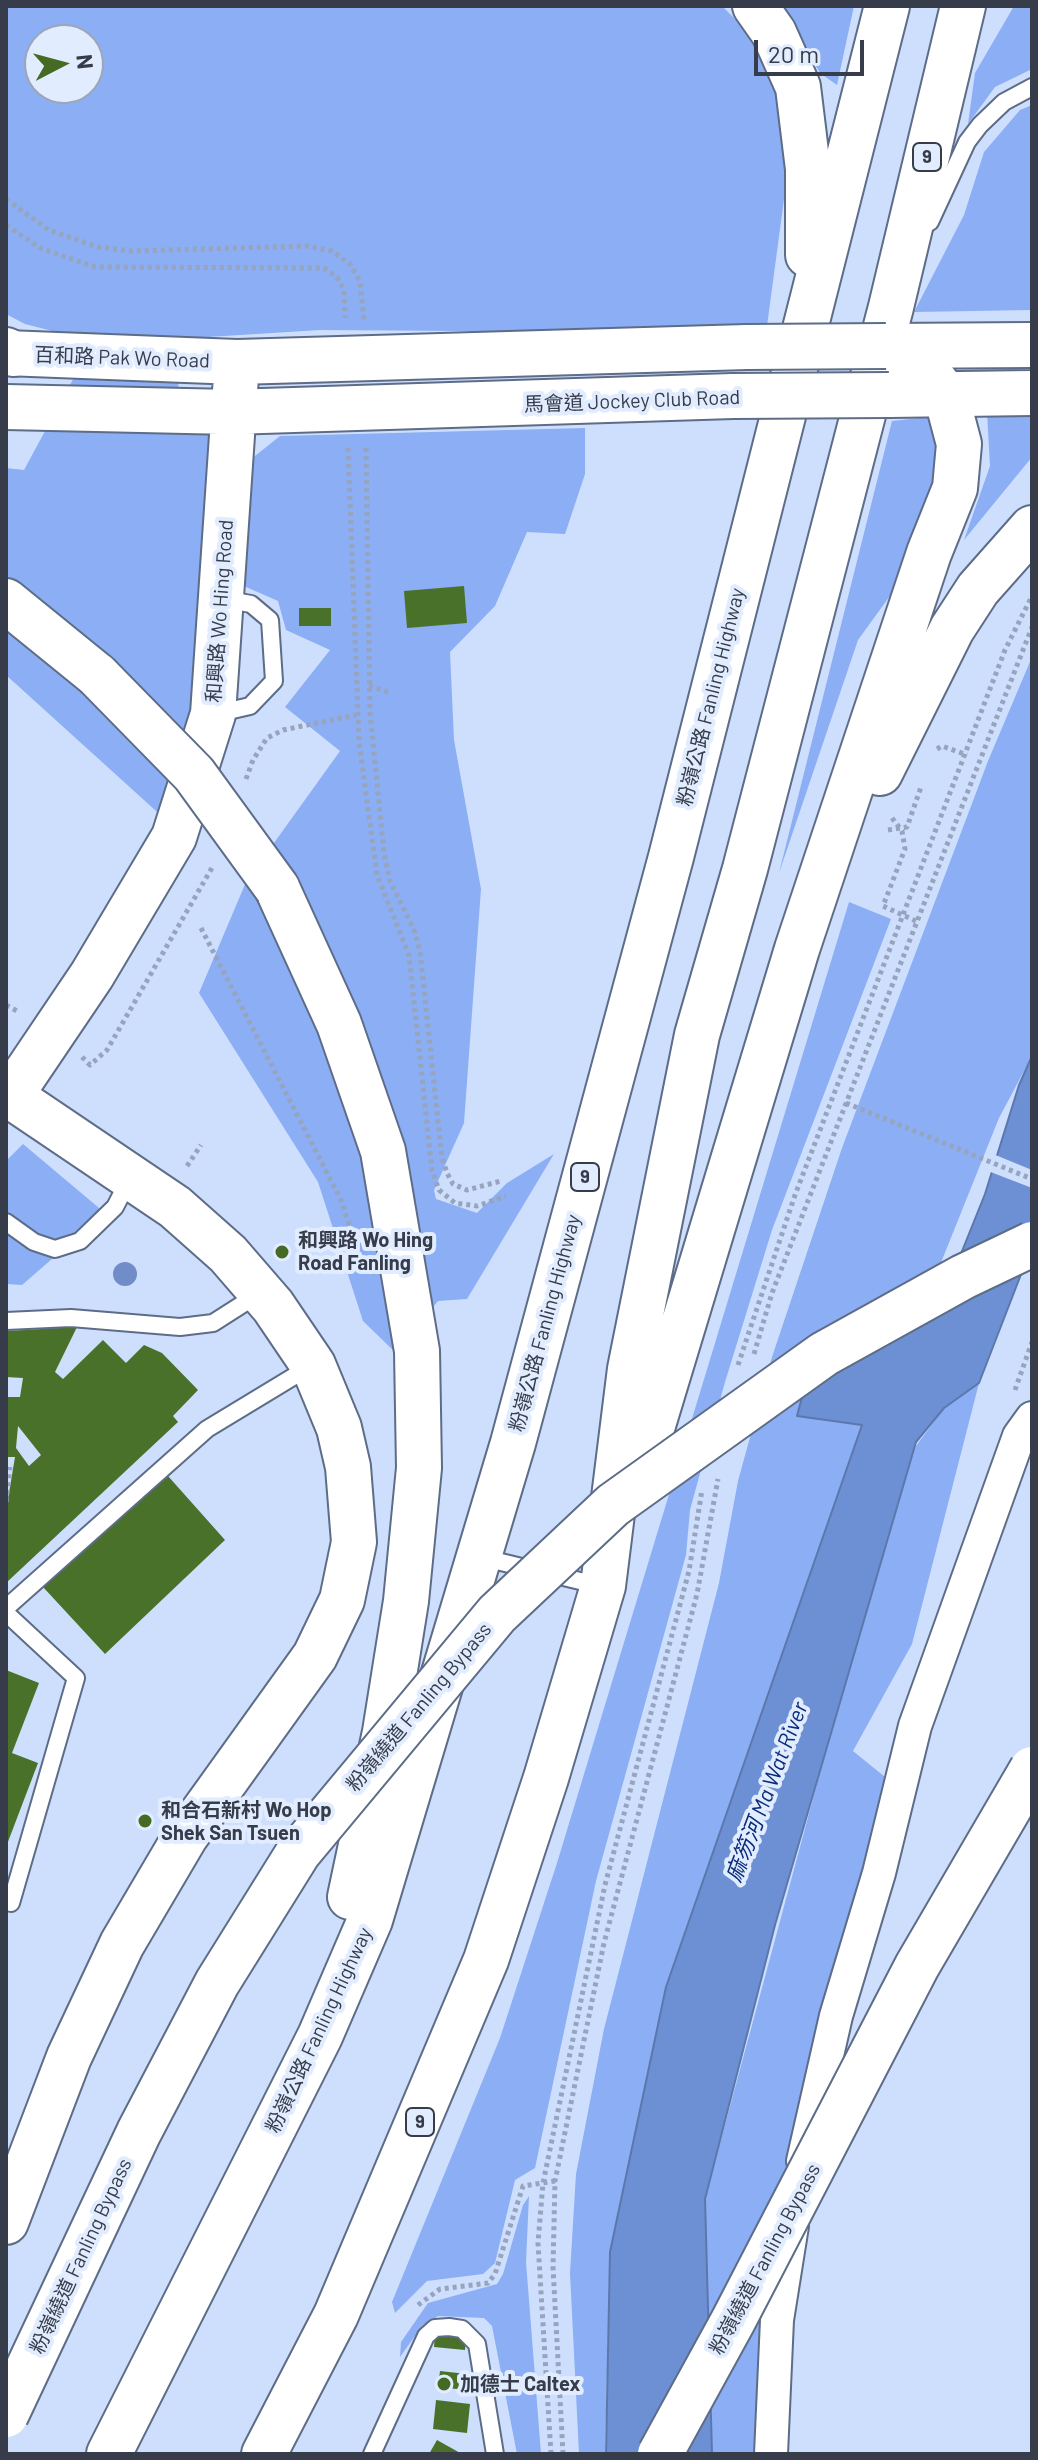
<!DOCTYPE html>
<meta charset="utf-8">
<style>
body{margin:0}
#map{position:relative;width:1038px;height:2460px;overflow:hidden;background:#cedffe;font-family:Barlow,sans-serif}
canvas{display:block}
.frame{position:absolute;inset:0;border:8px solid #363c49;pointer-events:none}
.north{position:absolute;left:24px;top:24px;width:80px;height:80px;box-sizing:border-box;background:#e1ecff;border:2px solid #9da6b6;border-radius:50%;rotate:84deg;font-size:22px;font-weight:700;line-height:32px;text-align:center;color:#363c49}
.north::after{content:'';display:block;margin:auto;width:28px;height:36px;background:#446a24;clip-path:polygon(50% 0,100% 100%,50% 72%,0 100%)}
.scale{position:absolute;left:754px;top:40px;width:110px;height:36px;box-sizing:border-box;border:4px solid #363c49;border-top:0;padding-left:10px;font-size:24px;line-height:28px;white-space:nowrap;color:#363c49;-webkit-text-stroke:6px #e1ecff;paint-order:stroke}
</style>
<div id="map">
<canvas width="1038" height="2460"></canvas>
<div class="frame"></div>
<div class="north">N</div>
<div class="scale">20 m</div>
</div>
<script>
const c = document.querySelector('canvas').getContext('2d');
c.lineJoin = 'round';
function fillPath(path, color) { c.fillStyle = color; c.fill(path, 'evenodd'); }
const toPath = rows => new Path2D(rows.map(r => 'M' + r).join(''));
function stroke(path, color, width, dash) { c.strokeStyle = color; c.lineWidth = width; c.lineCap = dash ? 'butt' : 'round'; c.setLineDash(dash || []); c.stroke(path); }
function drawText(font, color, halo, rows, align = 'center') {
  c.font = font + ' Barlow,"Noto Sans TC",sans-serif'; c.lineWidth = 8; c.setLineDash([]); c.textBaseline = 'middle'; c.strokeStyle = halo; c.fillStyle = color; for (const [text, x, y, turn = 0] of rows) {
    c.save(); c.translate(x, y); c.rotate((+turn || 0) * Math.PI / 180); c.textAlign = isNaN(turn) ? turn : align; if (halo) c.strokeText(text, 0, 0); c.fillText(text, 0, 0); c.restore();
  }
}
fillPath(toPath([
 [6,6,722,6,758,42,793,132,767,326,600,332,320,330,128,342,68,335,25,324,6,314],
 [40,40,88,40,88,88,40,88],
 [780,6,854,6,837,85,820,73],
 [1014,6,1032,6,1032,69,995,87,968,124,975,73],
 [1032,105,1032,310,914,312,964,215,984,152,1020,110],
 [91,346,177,349,179,404,220,429,240,468,280,436,585,428,585,474,565,534,527,532,495,606,450,652,454,740,481,889,464,1123,434,1190,436,1199,477,1213,507,1183,554,1154,467,1299,438,1301,396,1353,363,1321,318,1182,199,993,246,882,340,751,285,707,330,650,286,630,278,601,228,579,166,820,6,675,6,468,24,470],
 [987,412,1032,412,1032,457,964,540,990,466],
 [937,416,945,463,921,553,858,640,779,873,892,421],
 [1032,657,1032,1056,999,1118,926,1300,862,1424,668,1982,610,2252,605,2454,579,2454,570,2273,576,2174,604,2029,719,1583,738,1481,772,1357,842,1148,988,761],
 [849,902,891,919,772,1230,725,1382,690,1510,686,1555,596,1881,535,2168,515,2180,495,2263,483,2274,427,2281,395,2313,392,2302,500,2038,557,1863],
 [23,1144,105,1213,22,1285,6,1284,6,1161],
 [979,1383,912,1644,853,1751,885,1777,892,1820,794,2216,772,2454,711,2454,705,2199,827,1747,913,1450,944,1408],
 [529,2196,526,2262,541,2454,517,2454,492,2326,484,2318,438,2316,422,2326,400,2357,401,2342,428,2303,497,2284,503,2274,523,2205]
]), '#8baef4');
const water = toPath([
 [1032,1056,1032,1246,979,1383,944,1408,916,1442,775,1925,705,2199,712,2454,606,2454,610,2252,666,1987,862,1425,797,1416,816,1345,948,1286,985,1194,1019,1085,1032,1056]
]);
fillPath(water, '#6d90d5');
stroke(water, '#5c77ab', 2);
fillPath(toPath([
 [993,1154,1032,1170,1032,1188,988,1171]
]), '#cedffe');
fillPath(toPath([
 [464,586,467,623,407,628,404,591],
 [299,608,331,608,331,626,299,626],
 [77,1327,55,1372,63,1379,103,1340,126,1363,144,1345,162,1353,198,1390,173,1416,178,1422,6,1583,6,1511,15,1457,6,1457,6,1397,20,1397,23,1378,6,1377,6,1331],
 [18,1426,41,1455,29,1466,16,1448],
 [168,1476,225,1540,105,1654,43,1587],
 [6,1670,39,1683,12,1753,38,1763,6,1847],
 [436,2320,467,2323,465,2350,434,2347],
 [440,2371,467,2374,466,2390,438,2387],
 [436,2400,470,2404,467,2433,433,2429],
 [437,2440,462,2454,429,2454]
]), '#4a7129');
const service = toPath([
 [930,222,967,142,980,125,1004,102,1032,87],
 [215,714,250,706,274,681,270,620,251,604,223,599],
 [6,1222,34,1242,55,1249,80,1241,115,1207,130,1178],
 [6,1321,71,1318,180,1327,213,1323,260,1293],
 [480,1557,601,1586],
 [6,1608,207,1429,311,1366],
 [6,1613,76,1678,11,1903,6,1901],
 [372,2454,426,2336,435,2328,449,2327,462,2329,477,2344,495,2454]
]);
const minor = toPath([
 [803,2161,836,2016,879,1873,915,1726,1019,1436,1032,1418],
 [771,2454,777,2320,792,2226]
]);
const secondary = toPath([
 [886,346,1032,345],
 [6,353,237,362,747,347],
 [889,395,1032,393],
 [6,407,231,412,733,396],
 [6,1093,175,1207,228,1254,273,1306,313,1365,339,1428,348,1467,354,1542,342,1600,315,1656,185,1837,122,1944,69,2057,6,2222],
 [11,1095,92,975,174,837,213,714,237,362]
]);
const motorway = toPath([
 [755,6,774,33,798,87,808,169,808,255],
 [6,350,14,354],
 [6,601,97,675],
 [880,773,952,629,978,589,1032,528],
 [277,888,339,1024,383,1151,417,1351,419,1468,406,1601,385,1732,350,1897],
 [636,1481,797,949,929,553,955,488,959,444,946,395,922,365,886,346],
 [109,2454,320,2036,370,1920,513,1443,671,857,887,6],
 [264,2454,336,2315,486,1960,546,1778,603,1586,630,1369,697,1035,745,869,891,307,963,6]
]);
stroke(service, '#5d6c87', 20);
stroke(minor, '#5d6c87', 36);
stroke(secondary, '#5d6c87', 48);
stroke(motorway, '#5d6c87', 48);
stroke(toPath([
 [6,199,49,230,98,247,132,251,307,246,332,251,350,264,360,281,364,320],
 [6,225,40,248,95,267,324,268,337,277,344,290,345,318],
 [348,448,359,742,377,875,409,955,432,1171,439,1190,455,1203,477,1206,506,1196],
 [366,448,370,712,384,853,390,881,415,932,420,951,442,1158,447,1173,453,1184,467,1190,501,1181],
 [369,686,388,692],
 [937,749,942,746,967,755],
 [246,779,253,760,267,738,283,730,356,715],
 [892,818,902,831,905,849,883,906,918,922],
 [888,830,907,827,921,787],
 [201,928,341,1200,355,1243],
 [6,1005,19,1012],
 [82,1057,90,1065,107,1050,213,866],
 [846,1103,1032,1179],
 [187,1166,201,1145],
 [754,1354,772,1293,1032,627],
 [738,1365,795,1195,1005,650,1032,596],
 [1015,1390,1032,1342],
 [6,1502,10,1467],
 [418,2305,440,2289,488,2283,495,2274,523,2186,555,2181],
 [551,2454,538,2243,543,2183,605,1885,689,1571,702,1490],
 [563,2454,553,2267,555,2181,604,1943,697,1594,718,1479]
]), '#97a4bd', 5, [4, 4]);
stroke(service, '#fff', 16);
stroke(minor, '#fff', 32);
stroke(secondary, '#fff', 44);
stroke(motorway, '#fff', 44);
const secondaryBridge = toPath([
 [747,347,886,346],
 [733,396,889,395]
]);
const motorwayBridge = toPath([
 [97,675,194,774,277,888],
 [6,2415,139,2132,217,1983,298,1853,497,1614,613,1505,824,1354,963,1277,1032,1244],
 [660,2454,733,2321,917,1966,1032,1769]
]);
stroke(secondaryBridge, '#5d6c87', 48, []);
stroke(motorwayBridge, '#5d6c87', 48, []);
stroke(secondaryBridge, '#fff', 44);
stroke(motorwayBridge, '#fff', 44);
c.fillStyle = '#708dc8';
for (const [x, y] of [
 [125,1274]
]) { c.beginPath(); c.arc(x, y, 12, 0, 2 * Math.PI); c.fill(); }
for (const [x, y, r, color] of [
 [282,1252,8,"#446a24"],
 [145,1821,8,"#446a24"],
 [444,2384,8,"#446a24"]
]) { const dot = new Path2D(); dot.arc(x, y, r, 0, 2 * Math.PI); c.fillStyle = color; c.fill(dot); stroke(dot, '#e1ecff', 3); }
for (const [x, y, w] of [
 [927,157,28],
 [585,1177,28],
 [420,2122,28]
]) { const box = new Path2D(); box.roundRect(x - w / 2, y - 14, w, 28, 6); c.fillStyle = '#e1ecff'; c.fill(box); stroke(box, '#363c49', 2); }
drawText('bold 18px', '#363c49', null, [
 ["9",927,157],
 ["9",585,1177],
 ["9",420,2122]
]);
drawText('20px', '#363c49', '#e1ecff', [
 ["百和路 Pak Wo Road",122,358,2],
 ["馬會道 Jockey Club Road",632,401,-2],
 ["和興路 Wo Hing Road",220,611,-86],
 ["粉嶺公路 Fanling Highway",711,697,-76],
 ["粉嶺公路 Fanling Highway",545,1323,-75],
 ["粉嶺繞道 Fanling Bypass",419,1707,-50],
 ["粉嶺公路 Fanling Highway",319,2030,-65],
 ["粉嶺繞道 Fanling Bypass",81,2256,-65],
 ["粉嶺繞道 Fanling Bypass",765,2259,-62]
]);
drawText('bold 20px', '#363c49', '#e1ecff', [
 ["和興路 Wo Hing",298,1240],
 ["Road Fanling",298,1263],
 ["和合石新村 Wo Hop",161,1810],
 ["Shek San Tsuen",161,1833],
 ["加德士 Caltex",460,2384]
], 'left');
drawText('italic 22px', '#092c7b', '#e1ecff', [
 ["麻笏河 Ma Wat River",767,1792,-69]
]);
</script>
